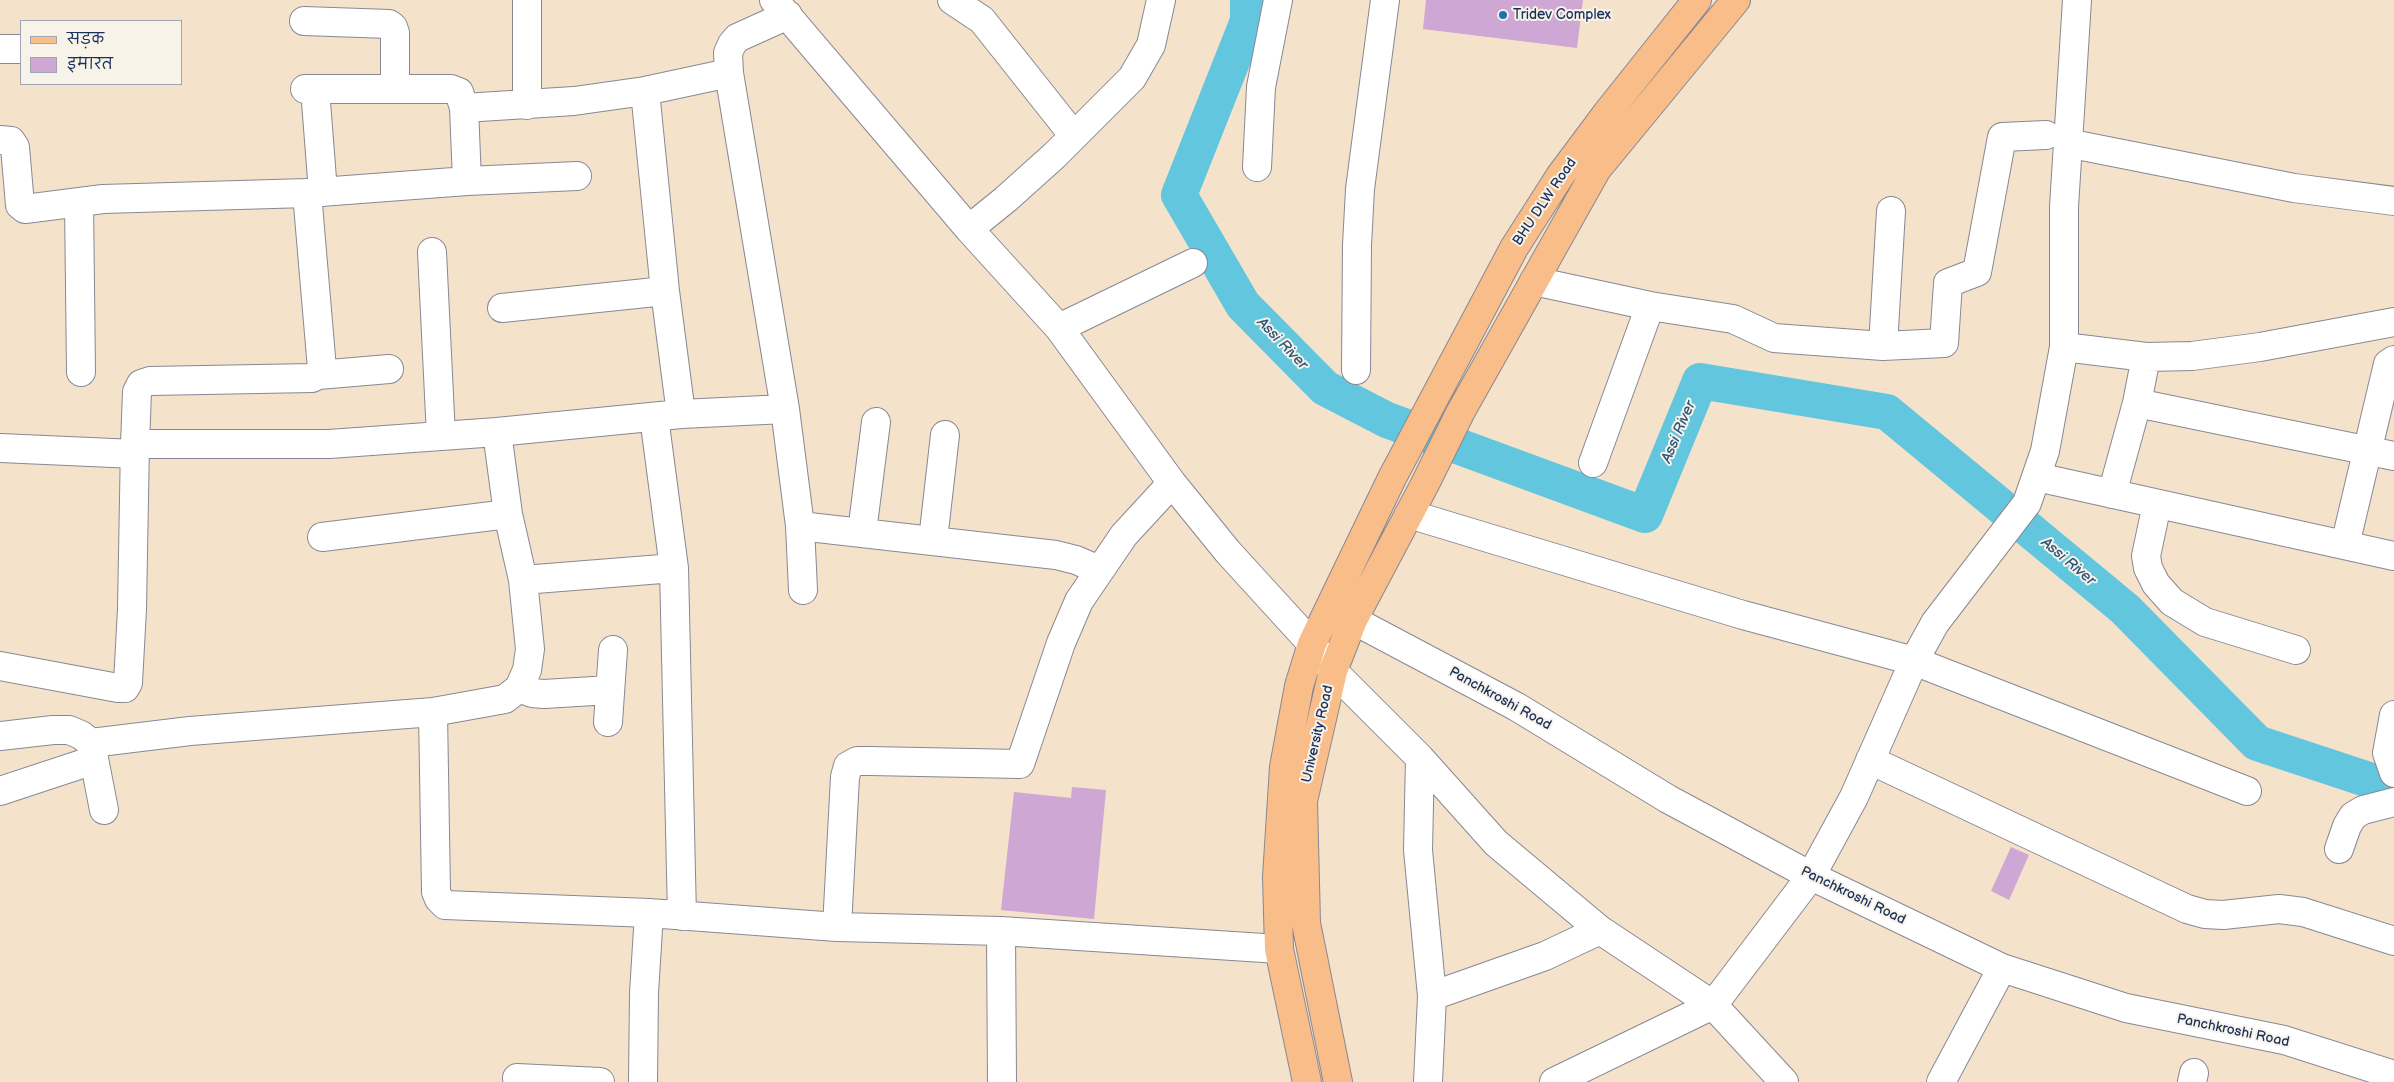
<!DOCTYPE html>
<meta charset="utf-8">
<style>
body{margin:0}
#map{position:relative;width:2394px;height:1082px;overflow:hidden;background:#f4e2ca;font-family:"Balsamiq Sans","Playpen Sans Deva",sans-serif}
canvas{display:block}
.legend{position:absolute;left:20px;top:20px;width:162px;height:65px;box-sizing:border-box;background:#f7f3e8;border:1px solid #9fa5b1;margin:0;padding:6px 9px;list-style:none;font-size:15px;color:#1b2f5e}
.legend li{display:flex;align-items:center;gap:10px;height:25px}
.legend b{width:25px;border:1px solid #9fa5b1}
</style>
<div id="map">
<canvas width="2394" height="1082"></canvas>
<ul class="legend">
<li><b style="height:6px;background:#f8bd89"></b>सड़क</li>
<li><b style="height:14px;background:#cea7d5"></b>इमारत</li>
</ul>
</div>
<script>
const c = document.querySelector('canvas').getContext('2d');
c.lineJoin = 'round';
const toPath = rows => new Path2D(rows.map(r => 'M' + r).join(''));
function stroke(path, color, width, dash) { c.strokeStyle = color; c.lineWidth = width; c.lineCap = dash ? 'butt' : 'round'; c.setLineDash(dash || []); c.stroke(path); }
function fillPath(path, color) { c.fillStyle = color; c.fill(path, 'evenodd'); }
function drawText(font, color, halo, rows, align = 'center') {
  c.font = font + ' "Balsamiq Sans",sans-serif'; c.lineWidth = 4; c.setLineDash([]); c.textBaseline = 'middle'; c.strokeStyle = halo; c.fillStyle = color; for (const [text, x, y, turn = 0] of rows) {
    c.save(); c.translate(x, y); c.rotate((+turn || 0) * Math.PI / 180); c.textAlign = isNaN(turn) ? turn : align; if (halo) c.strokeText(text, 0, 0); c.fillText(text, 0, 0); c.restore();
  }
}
stroke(toPath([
 [1248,0,1248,21,1179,195,1243,305,1325,388,1387,420,1645,515,1700,381,1887,412,2125,609,2257,743,2375,782,2394,778]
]), '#61c6de', 36);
fillPath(toPath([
 [1426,0,1583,0,1577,48,1423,29],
 [1072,787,1106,790,1094,919,1001,910,1014,792,1071,798],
 [2011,847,2029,855,2009,900,1991,891]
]), '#cea7d5');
const minor = toPath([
 [527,0,527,105],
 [774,0,969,229,1059,328,1172,483,1228,552,1312,644,1333,671,1420,758,1496,843,1600,930,1713,1005,1784,1082],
 [952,0,982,20,1074,136],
 [788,15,737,38,732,44,728,53,729,73,785,409,800,526,803,590],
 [304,21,389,24,393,27,395,33,395,89],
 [0,49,21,49],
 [305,89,451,89,459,92,464,108],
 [315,89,323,192],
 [645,91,665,291,681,414],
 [0,140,11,141,15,147,20,205,25,209,103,199,307,193,467,181,464,108,574,101,645,91,729,73],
 [2067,143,2294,188,2394,201],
 [1257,167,1261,87,1278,0],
 [467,181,577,176],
 [307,193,322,369,318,375,312,378,150,381,141,384,137,392,135,444,329,444,497,432,681,414,785,409],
 [79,202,81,372],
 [969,229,1006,199,1055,155,1132,78,1151,45,1161,0],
 [432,252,441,436],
 [1534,281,1650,306,1733,319,1774,338,1883,346,1944,343,1948,283,1977,272,2002,137,2046,135],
 [502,308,665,291],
 [1059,328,1193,263],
 [1883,346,1891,211],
 [2064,347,2146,357,2192,356,2260,347,2394,322],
 [1356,370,1357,245,1360,189,1385,0],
 [318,375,389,369],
 [2137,403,2394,456],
 [0,448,135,454],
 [1593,463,1650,306],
 [2037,477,2394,556],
 [2112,494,2137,403,2146,357],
 [2157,504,2146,556,2148,568,2156,584,2172,602,2205,622,2296,650],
 [508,514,523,580,530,649,527,670,519,688,505,699,433,712,436,892,439,899,445,905,649,913,837,927,1001,931,1279,949],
 [1409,514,1743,615,1914,661,2247,791],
 [800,526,1056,555,1076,560,1099,570],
 [862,532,876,422],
 [322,537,508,514,497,432],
 [933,540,945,435],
 [2345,545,2388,364,2394,360],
 [674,568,682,916],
 [523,580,674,568,654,417],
 [1353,620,1517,707,1668,799,1811,876,2002,968,2126,1008,2284,1040,2394,1075],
 [0,666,118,688,125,688,128,683,132,609,135,444],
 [519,688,532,693,544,694,610,690],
 [2394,715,2387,753,2394,773],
 [608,722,613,650],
 [0,736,53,730,69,730,81,735,91,743,104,810],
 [91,743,190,731,433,712],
 [1420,758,1418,850,1432,996,1428,1082],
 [1870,760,2187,909,2205,914,2223,915,2279,909,2303,912,2394,941],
 [0,791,94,760],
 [2339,849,2347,826,2353,816,2363,810,2394,802],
 [837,927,845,777,848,766,857,761,870,761,1020,764,1061,643,1079,601,1124,535,1172,483],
 [1001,931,1002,1082],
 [1432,996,1545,956,1600,930],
 [517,1078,600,1082],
 [643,1082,644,993,649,913],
 [1554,1082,1713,1005,1811,876,1854,797,1914,661,1935,623,2027,503,2045,451,2064,347,2064,207,2077,0],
 [1941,1082,2002,968],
 [2192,1082,2194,1073]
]);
const major = toPath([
 [1307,1082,1279,949,1277,877,1284,767,1299,686,1312,644,1392,478,1514,248,1560,176,1607,113,1697,0],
 [1338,1082,1306,923,1303,801,1333,671,1353,620,1425,484,1460,413,1597,169,1736,0]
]);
stroke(minor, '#888894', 30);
stroke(major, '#888894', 30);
stroke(minor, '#fff', 28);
stroke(major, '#f8bd89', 28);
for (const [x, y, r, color] of [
 [1503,15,5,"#1f6fb2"]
]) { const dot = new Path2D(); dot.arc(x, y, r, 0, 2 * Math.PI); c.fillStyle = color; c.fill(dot); stroke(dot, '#f7f3e8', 2); }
drawText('14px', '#1b2f5e', '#f7f3e8', [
 ["Tridev Complex",1513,15]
], 'left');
drawText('14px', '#1b2f5e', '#f7f3e8', [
 ["BHU DLW Road",1545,202,-56],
 ["Panchkroshi Road",1500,699,29],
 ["University Road",1318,734,-77],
 ["Panchkroshi Road",1853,896,26],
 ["Panchkroshi Road",2233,1031,12]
]);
drawText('italic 15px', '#2c557e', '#f7f3e8', [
 ["Assi River",1282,344,46],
 ["Assi River",1679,432,-67],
 ["Assi River",2068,562,40]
]);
</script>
